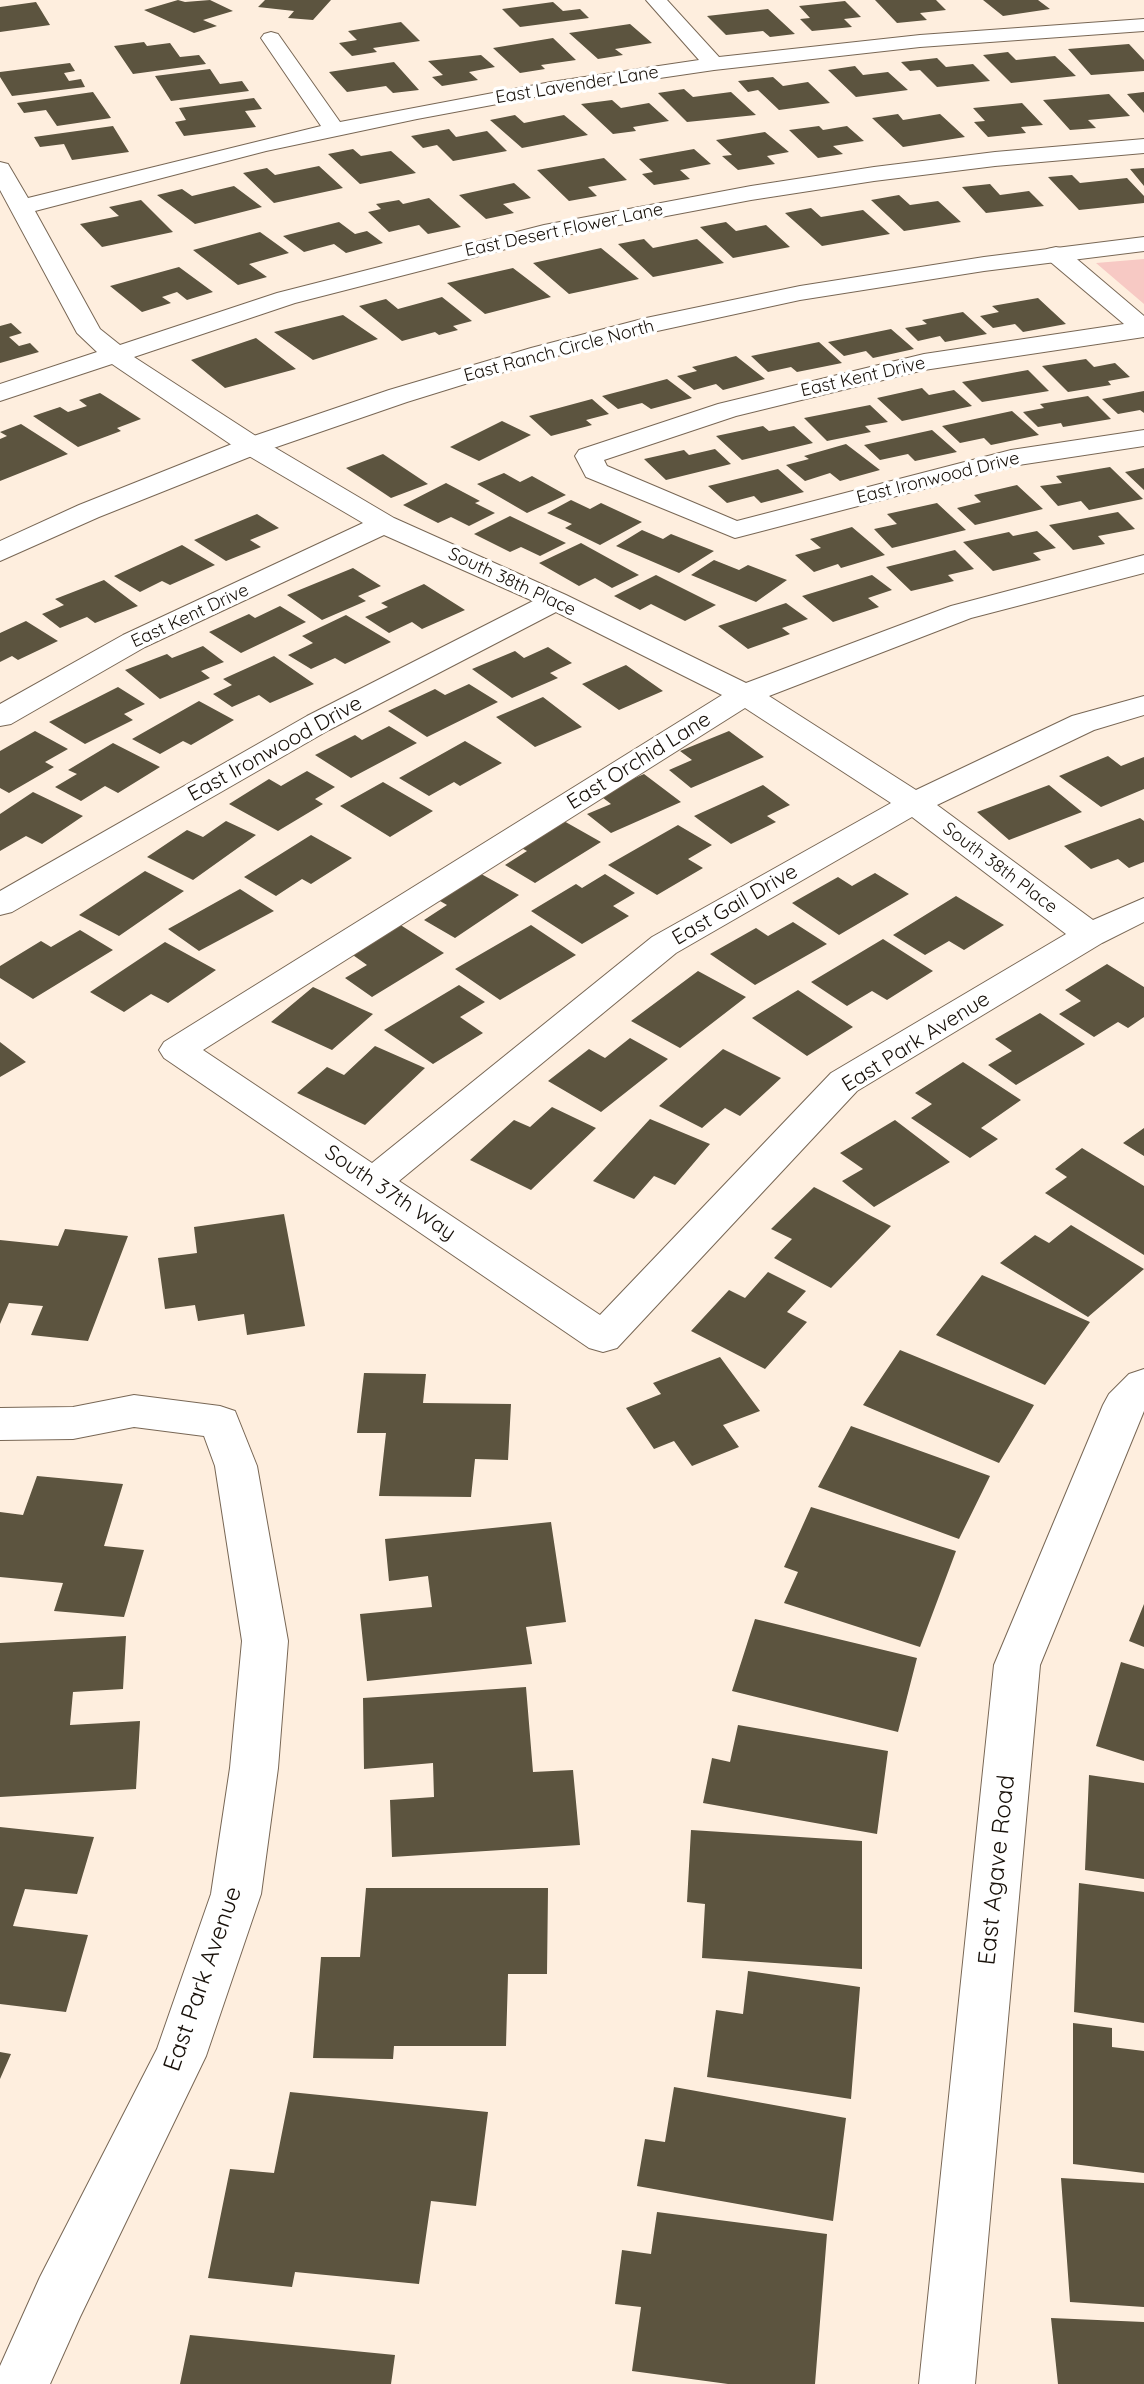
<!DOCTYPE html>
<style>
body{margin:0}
canvas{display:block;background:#feeede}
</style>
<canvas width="1144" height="2384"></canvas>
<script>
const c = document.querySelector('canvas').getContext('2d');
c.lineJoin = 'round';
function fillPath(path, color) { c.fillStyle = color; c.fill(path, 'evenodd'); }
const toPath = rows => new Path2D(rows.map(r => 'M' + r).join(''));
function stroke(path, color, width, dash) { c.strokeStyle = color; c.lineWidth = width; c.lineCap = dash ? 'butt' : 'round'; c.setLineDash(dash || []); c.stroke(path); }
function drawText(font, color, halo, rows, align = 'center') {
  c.font = font + ' Quicksand,sans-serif'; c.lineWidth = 7; c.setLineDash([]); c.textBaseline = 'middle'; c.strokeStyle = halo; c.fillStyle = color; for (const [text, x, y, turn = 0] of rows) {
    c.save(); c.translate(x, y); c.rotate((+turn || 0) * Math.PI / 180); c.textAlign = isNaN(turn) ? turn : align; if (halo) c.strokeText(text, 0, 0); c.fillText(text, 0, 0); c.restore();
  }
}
fillPath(toPath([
 [1144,259,1144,304,1096,263]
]), '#f7c9c4');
fillPath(toPath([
 [178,0,185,2,210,0,233,11,203,20,217,26,194,33,144,10],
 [265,0,331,0,313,20,288,18,294,11,258,7],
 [875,0,936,0,946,10,920,13,927,20,897,23],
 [983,0,1038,0,1050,9,1003,16],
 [845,1,861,17,844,19,852,27,812,31,800,19,810,18,799,6],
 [36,2,50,25,0,32,0,7],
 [553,2,563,11,580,9,589,18,520,27,502,9],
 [768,9,795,34,770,37,763,31,726,35,707,16],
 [401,22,420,41,373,48,377,52,352,56,339,43,357,40,348,31],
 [630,24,652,43,615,49,623,55,598,59,569,33],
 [553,38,576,60,541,65,545,69,520,73,493,48],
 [144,42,147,46,170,43,180,57,199,55,206,64,133,74,114,46],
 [1129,44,1144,60,1144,71,1091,75,1068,49],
 [1008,52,1016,60,1055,56,1076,76,1011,83,983,55],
 [481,55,495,67,469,72,478,80,442,86,432,77,443,75,428,61],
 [937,58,946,67,973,64,990,81,937,87,920,70,910,71,901,62],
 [394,62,419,90,393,93,386,86,347,92,329,72],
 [70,63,75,71,64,73,69,81,81,79,85,87,12,96,0,77,0,72],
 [855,66,863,75,888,72,908,90,856,97,828,70],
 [210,69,220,84,242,81,249,91,171,101,155,76],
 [773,77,783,86,808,82,830,103,779,110,758,90,748,92,738,81],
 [684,89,693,97,731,92,756,115,687,122,658,93],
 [93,92,111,118,57,126,46,110,24,113,17,103],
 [1144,92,1144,113,1127,94],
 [1109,94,1130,116,1088,120,1096,128,1070,130,1043,100],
 [254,98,262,109,245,111,256,127,184,136,175,122,186,120,179,108],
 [612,100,621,108,649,103,669,121,633,127,636,131,613,134,581,104],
 [1022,103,1043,125,1021,127,1026,133,988,137,974,122,985,121,973,108],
 [898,114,903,120,940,114,965,137,903,147,872,118],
 [515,115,524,123,564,115,588,135,522,148,490,120],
 [113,126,129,152,72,160,64,144,40,147,34,137],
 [819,126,823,130,847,126,864,141,833,146,843,154,818,158,789,130],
 [449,129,456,137,487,131,507,151,453,161,437,145,423,148,411,136],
 [765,132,789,152,767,156,775,164,738,170,722,156,732,155,716,140],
 [353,149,361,156,391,151,416,173,360,184,328,154],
 [694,149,711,164,680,170,690,179,654,185,642,174,653,172,639,159],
 [604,158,627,180,588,187,597,196,569,201,537,170],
 [319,166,343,188,274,203,243,173,267,168,275,175],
 [1144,168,1144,186,1130,169],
 [1072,175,1080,183,1127,178,1144,196,1144,203,1079,210,1048,177],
 [514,183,531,198,503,204,514,213,486,219,459,195],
 [990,184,1000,195,1029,191,1044,206,986,213,962,187],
 [234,186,262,207,195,224,157,195,182,189,192,196],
 [899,195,910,205,938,201,961,222,904,231,871,200],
 [429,198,461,227,428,234,419,225,389,232,368,212,381,209,376,204,399,200,403,204],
 [141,200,173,232,102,247,80,224,119,216,109,207],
 [811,208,821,217,863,210,890,234,822,246,785,213],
 [339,222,355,234,367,231,383,243,346,253,334,244,304,252,283,236],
 [726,222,736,231,766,225,790,247,733,258,700,227],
 [260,232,289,253,249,264,267,277,238,285,193,250],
 [644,239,653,248,697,239,724,263,653,277,618,244],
 [601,248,639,279,569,294,533,263],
 [179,267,213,292,187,300,177,292,162,297,171,303,142,312,110,286],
 [513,268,551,297,485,314,447,283],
 [442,297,472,321,453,326,458,330,439,335,435,332,402,341,359,306,386,299,398,309],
 [1038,298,1066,324,1023,332,1015,324,993,328,980,316,999,312,992,306],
 [963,312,987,334,945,342,940,336,918,341,905,328,927,324,922,320],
 [343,315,378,339,313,360,274,332],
 [11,323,22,333,9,337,19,346,30,343,39,352,0,363,0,326],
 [891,329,914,349,873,358,866,351,844,356,828,342],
 [256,338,296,369,225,388,191,360],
 [819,342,842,363,797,372,791,367,768,372,751,356],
 [736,356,765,379,723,390,716,384,694,390,677,376,697,371,692,367],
 [1086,359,1094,367,1115,363,1130,377,1108,381,1111,385,1068,392,1042,366],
 [1028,370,1049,391,982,402,962,382],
 [667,379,692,398,651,409,642,403,618,409,602,396],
 [922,388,929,395,954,390,972,406,902,421,877,398],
 [1144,391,1144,413,1140,410,1118,414,1102,399],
 [100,393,141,419,117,428,121,431,78,447,33,416,60,407,68,412,87,406,79,400],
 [1088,396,1111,419,1063,427,1061,423,1038,427,1023,412,1044,408,1040,404],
 [592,399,609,414,586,420,592,425,551,436,529,416],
 [870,405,888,422,865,426,871,432,827,441,804,418],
 [1012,411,1039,435,991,445,984,438,960,443,942,426],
 [502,421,531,435,479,461,450,447],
 [21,424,68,454,0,481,0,439,7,436,0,432],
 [763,426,769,431,794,426,813,443,742,460,716,436],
 [932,430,957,452,915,461,908,454,880,460,864,445],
 [846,444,880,470,840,481,830,473,805,481,786,465,809,459,804,456],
 [715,449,731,464,666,480,644,459,684,450,689,455],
 [383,454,428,484,391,498,346,468],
 [1110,467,1143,499,1089,510,1081,501,1058,506,1040,486,1062,483,1056,476],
 [1144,468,1144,490,1125,472],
 [778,469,804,492,761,503,754,496,727,503,708,486],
 [504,473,520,482,532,476,566,495,527,513,477,484],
 [446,483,480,501,475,503,495,513,469,526,451,517,438,523,403,505],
 [1017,485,1043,509,975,525,957,508,981,502,974,495],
 [571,500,590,509,601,503,642,522,600,545,565,528,572,524,547,513],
 [937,503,966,530,892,548,874,529,897,524,887,514],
 [1118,512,1135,529,1098,536,1105,544,1073,550,1049,525],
 [257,514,279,528,250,540,261,547,226,561,194,540],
 [510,516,566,543,540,556,521,547,510,552,474,534],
 [852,527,885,555,841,568,838,564,814,572,795,555,821,548,810,539],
 [642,530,663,539,671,534,714,551,679,573,616,546],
 [1037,531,1056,548,1033,553,1041,560,993,571,963,542,1009,532,1013,536],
 [581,543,639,575,612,588,595,578,579,586,539,563],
 [182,545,215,565,170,585,162,581,140,592,114,576],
 [955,550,974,569,948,575,954,581,911,591,886,567],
 [714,560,739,570,748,565,787,580,756,602,691,575],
 [353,568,381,586,358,596,366,601,322,620,287,595],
 [656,575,716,605,685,621,651,604,640,610,614,596],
 [872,575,892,590,868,598,879,607,833,622,802,596],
 [104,580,138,606,95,623,87,617,60,628,42,614,64,605,55,599],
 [424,584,465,610,422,629,412,622,389,633,365,617,388,607,381,603],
 [786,603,808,619,782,628,790,634,748,649,718,626],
 [280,606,306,622,241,653,209,632,249,614,255,618],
 [346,615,391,642,345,664,335,658,311,669,288,655,313,643,302,636],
 [26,621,58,641,18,660,12,656,0,662,0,633],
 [203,646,224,662,201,671,210,678,160,699,125,670,167,654,172,658],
 [548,647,572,663,550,673,558,678,512,698,472,669,515,651,524,658],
 [274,656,314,684,270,703,259,695,232,707,213,694,232,685,223,679],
 [626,665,663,691,619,710,582,684],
 [469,684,498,702,427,737,388,711,435,689,445,695],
 [118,687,145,704,124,714,133,720,85,744,49,722],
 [543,697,582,727,535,747,496,717],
 [199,701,234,720,191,745,183,741,160,754,132,739],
 [389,726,417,743,351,778,315,755,355,735,362,740],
 [35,731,68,749,45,762,54,767,9,793,0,788,0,751],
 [729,731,764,757,691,788,669,770,692,760,680,751],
 [465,741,502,763,460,786,454,782,429,796,399,778],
 [113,743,160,767,118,793,105,786,81,801,55,787,77,774,68,770],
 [1108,756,1121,766,1144,757,1144,789,1101,807,1059,776],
 [307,771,335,787,315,799,323,804,278,831,229,804,269,779,281,786],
 [644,774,681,802,611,833,587,814,611,804,598,794],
 [383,782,433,811,390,837,340,806],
 [763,785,790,805,767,816,776,822,731,844,694,816],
 [1049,785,1082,812,1009,840,977,812],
 [33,792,83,816,42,844,26,836,0,851,0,814],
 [555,816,601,842,535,883,505,865,527,851,512,843],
 [1140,818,1144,821,1144,862,1129,868,1118,859,1091,869,1064,846],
 [226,821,256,835,193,880,147,857,187,830,203,837],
 [678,825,712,845,688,859,703,868,657,895,608,865],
 [311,835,352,858,311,884,302,879,276,896,244,877],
 [474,870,519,895,455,938,424,920,447,905,433,897],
 [145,871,184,891,119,936,79,915],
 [875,873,909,894,839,935,792,903,838,877,852,886],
 [605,874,635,893,613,906,629,916,582,944,531,911,576,884,582,888],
 [240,889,274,911,199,951,168,929],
 [956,896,1004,925,964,950,949,941,925,955,893,935],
 [793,922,827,944,755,985,710,954,756,928,768,936],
 [399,924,444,953,372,997,345,978,367,965,350,953],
 [531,925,576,955,500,1000,455,969],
 [80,930,113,950,33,999,0,978,0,966,41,941,51,947],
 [883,939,933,971,887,1000,872,991,847,1006,811,982],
 [165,942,216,970,168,1003,151,994,124,1012,90,992],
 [1107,964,1144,987,1144,1017,1128,1028,1118,1022,1094,1037,1059,1014,1081,1001,1065,990],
 [698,971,746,997,680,1048,631,1021],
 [459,985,485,1002,460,1017,483,1033,433,1064,384,1030],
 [313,987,373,1014,332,1050,271,1022],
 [798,990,853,1027,807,1056,752,1018],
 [1040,1013,1085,1044,1016,1085,988,1065,1012,1051,995,1039],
 [630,1038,668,1059,601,1112,548,1081,589,1049,605,1058],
 [0,1042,26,1062,0,1077],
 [375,1046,425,1068,365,1125,297,1093,327,1067,344,1075],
 [723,1049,781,1078,740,1116,725,1108,702,1128,659,1106],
 [963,1062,1021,1100,981,1128,998,1139,970,1158,911,1118,932,1104,915,1093],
 [552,1107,596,1128,531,1190,470,1160,514,1120,530,1127],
 [650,1119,710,1144,675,1185,654,1176,634,1199,593,1181],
 [895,1120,950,1162,874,1207,842,1181,863,1169,840,1153],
 [1144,1128,1144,1156,1123,1143],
 [1082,1148,1144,1186,1144,1255,1045,1193,1067,1177,1055,1169],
 [814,1187,891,1226,831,1288,774,1258,792,1239,771,1229],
 [284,1214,305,1326,247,1335,244,1314,198,1321,195,1305,165,1309,158,1258,197,1253,194,1227],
 [1071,1225,1144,1269,1088,1317,1000,1263,1035,1235,1049,1243],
 [65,1229,128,1236,88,1341,31,1335,43,1306,9,1303,0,1324,0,1240,58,1246],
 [768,1272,806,1291,787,1312,807,1322,765,1369,691,1331,729,1290,745,1298],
 [982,1275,1090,1322,1045,1385,936,1335],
 [900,1350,1034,1405,999,1463,863,1405],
 [720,1357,760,1411,723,1425,739,1447,692,1466,674,1441,654,1449,626,1408,661,1394,653,1383],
 [364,1373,426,1374,423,1403,511,1404,508,1460,475,1459,471,1497,379,1496,386,1433,357,1433],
 [851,1426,990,1476,959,1539,818,1487],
 [37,1476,123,1484,104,1546,144,1550,124,1617,54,1611,63,1583,0,1577,0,1512,23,1515],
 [811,1507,956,1551,920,1647,784,1603,798,1572,784,1567],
 [551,1522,566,1622,526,1627,532,1664,367,1681,360,1614,432,1607,428,1576,389,1581,385,1539],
 [1144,1604,1144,1647,1129,1641],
 [755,1619,917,1658,898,1732,732,1691],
 [126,1636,123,1689,73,1692,70,1725,140,1721,136,1789,0,1797,0,1643],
 [1121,1662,1144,1669,1144,1761,1096,1746],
 [526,1687,533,1772,573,1770,580,1845,392,1857,390,1800,434,1797,433,1763,364,1769,363,1698],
 [738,1725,888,1751,877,1834,703,1803,712,1758,730,1762],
 [1089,1775,1144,1783,1144,1879,1085,1870],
 [0,1827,94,1837,77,1894,25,1889,13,1926,88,1935,66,2012,0,2004],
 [691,1830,862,1841,862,1969,702,1958,705,1904,687,1902],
 [1079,1883,1144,1892,1144,2023,1074,2012],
 [366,1888,548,1888,547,1974,508,1974,506,2046,394,2046,393,2059,313,2058,321,1957,360,1957],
 [748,1971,860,1987,851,2099,707,2077,716,2010,743,2014],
 [1073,2023,1112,2028,1112,2047,1144,2051,1144,2173,1073,2164],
 [0,2052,11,2054,0,2079],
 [674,2087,846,2118,833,2221,637,2186,645,2139,665,2142],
 [290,2092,488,2112,476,2206,431,2201,419,2284,295,2272,292,2287,208,2278,230,2169,274,2173],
 [1061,2178,1144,2183,1144,2307,1070,2302],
 [657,2212,827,2234,815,2384,728,2384,632,2371,641,2307,615,2304,622,2250,651,2254],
 [1051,2318,1144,2322,1144,2384,1058,2384],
 [190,2335,395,2355,391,2384,180,2384]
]), '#5c543f');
const minor = toPath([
 [646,0,667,0,719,57,920,35,1144,19,1144,31,920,47,714,70,551,94,417,119,266,151,35,211,100,329,120,345,277,293,544,225,751,186,874,167,995,152,1144,139,1144,153,995,166,874,181,751,200,545,239,295,303,134,357,262,440,394,518,566,595,746,683,951,606,1144,555,1144,573,971,618,769,696,916,790,1072,716,1144,696,1144,715,1094,730,937,805,1093,920,1144,898,1144,922,1102,943,857,1091,617,1348,603,1352,589,1348,164,1058,159,1050,164,1042,722,695,556,612,329,730,12,912,0,915,0,891,307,716,533,601,384,535,145,647,11,724,0,726,0,704,123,635,363,523,242,452,112,364,0,401,0,384,97,352,77,333,0,190,0,162,8,164,28,198,321,126,261,38,264,34,271,32,278,34,340,122,551,82,699,60,646,0],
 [745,708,891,803,652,937,372,1163,203,1050,745,708],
 [912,817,1066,934,831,1073,600,1315,399,1181,676,953,912,817],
 [1056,247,1065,249,1144,316,1144,337,924,370,736,416,604,460,607,466,737,521,1011,450,1144,430,1144,446,1012,466,735,538,586,477,575,456,579,450,718,404,924,354,1124,324,1047,259,1044,254,1047,249,1056,247],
 [1144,1369,1144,1411,1040,1665,975,2384,919,2384,994,1665,1103,1405,1109,1394,1129,1374,1144,1369],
 [134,1395,220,1406,235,1411,257,1466,288,1641,278,1768,261,1894,206,2056,80,2317,50,2384,0,2384,0,2366,40,2277,157,2049,211,1894,230,1768,242,1641,215,1466,204,1436,134,1427,73,1439,0,1440,0,1408,73,1407,134,1395]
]);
const tertiary = toPath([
 [1144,237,1144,251,984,271,800,300,648,333,549,358,407,402,262,452,99,517,0,561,0,541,79,505,242,440,389,390,531,348,646,318,800,286,984,257,1144,237]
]);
stroke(minor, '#786755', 2);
stroke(tertiary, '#786755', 2);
fillPath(minor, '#fff');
fillPath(tertiary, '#fff');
drawText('18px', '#171009', '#fff', [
 ["East Lavender Lane",577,85,-9],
 ["East Desert Flower Lane",564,230,-12],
 ["East Ranch Circle North",559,351,-15],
 ["East Kent Drive",863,377,-13],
 ["East Ironwood Drive",938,478,-14],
 ["South 38th Place",512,582,25],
 ["East Kent Drive",190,616,-25],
 ["South 38th Place",1000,868,37]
]);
drawText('21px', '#171009', '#fff', [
 ["East Ironwood Drive",275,749,-29],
 ["East Orchid Lane",639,761,-32],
 ["East Gail Drive",735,905,-30],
 ["East Park Avenue",916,1042,-32],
 ["South 37th Way",390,1193,34]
]);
drawText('24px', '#171009', '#fff', [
 ["East Agave Road",997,1870,-84],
 ["East Park Avenue",203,1979,-71]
]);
</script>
